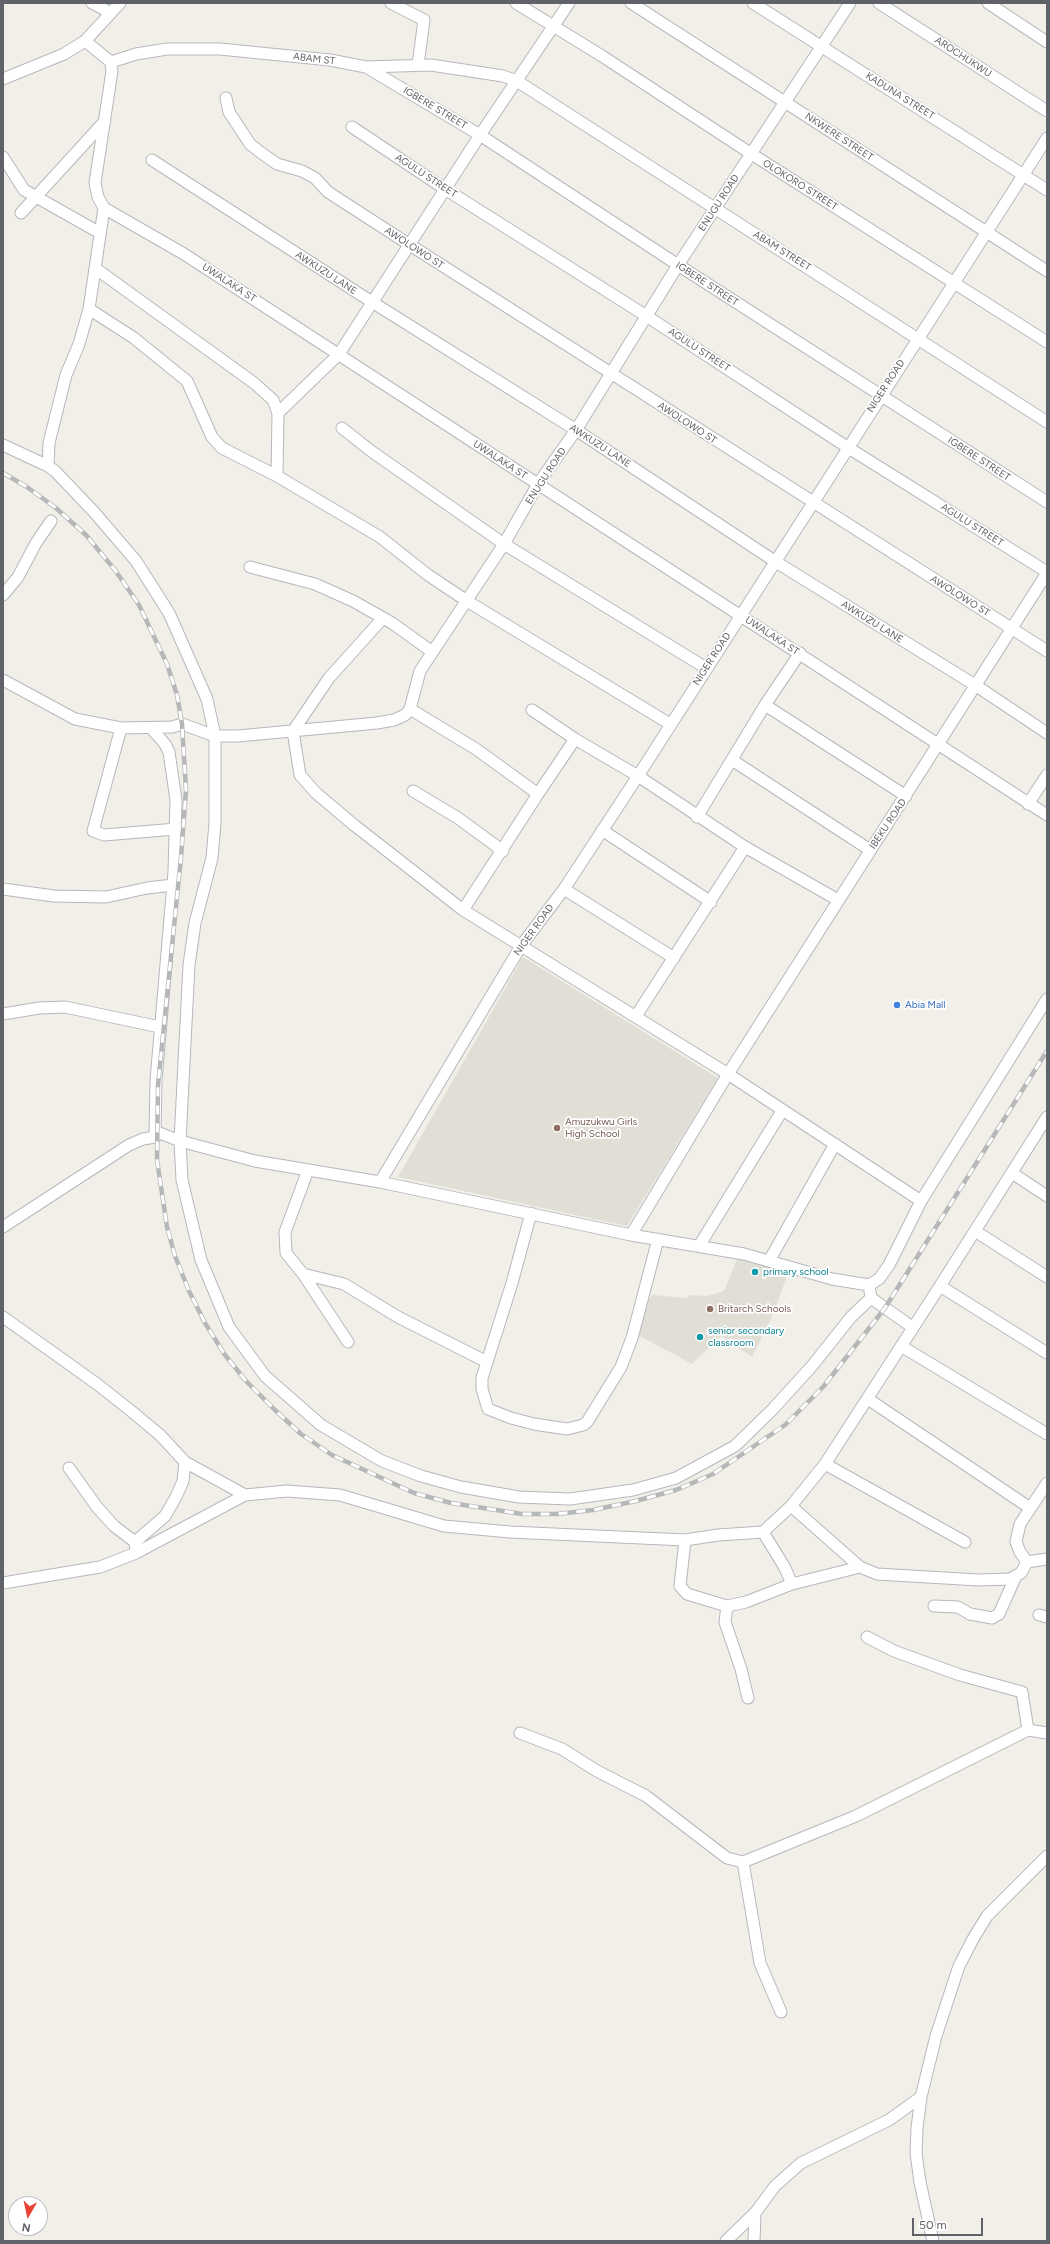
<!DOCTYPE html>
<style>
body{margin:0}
#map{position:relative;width:1050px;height:2244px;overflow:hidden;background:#f1efe8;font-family:Figtree,sans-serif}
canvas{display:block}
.frame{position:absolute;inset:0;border:4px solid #5f6368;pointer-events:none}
.north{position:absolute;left:8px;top:2196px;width:40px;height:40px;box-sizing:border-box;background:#fff;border:1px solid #bfc1c3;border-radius:50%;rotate:189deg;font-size:11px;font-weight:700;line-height:16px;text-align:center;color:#5f6368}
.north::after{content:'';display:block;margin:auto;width:14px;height:18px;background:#ea4335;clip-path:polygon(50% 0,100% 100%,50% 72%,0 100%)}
.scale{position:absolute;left:912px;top:2218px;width:71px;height:18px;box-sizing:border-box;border:2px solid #5f6368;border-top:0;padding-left:5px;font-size:12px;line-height:14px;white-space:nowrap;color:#5f6368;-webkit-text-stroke:3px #fff;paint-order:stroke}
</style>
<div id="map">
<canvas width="1050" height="2244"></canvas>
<div class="frame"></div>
<div class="north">N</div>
<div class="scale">50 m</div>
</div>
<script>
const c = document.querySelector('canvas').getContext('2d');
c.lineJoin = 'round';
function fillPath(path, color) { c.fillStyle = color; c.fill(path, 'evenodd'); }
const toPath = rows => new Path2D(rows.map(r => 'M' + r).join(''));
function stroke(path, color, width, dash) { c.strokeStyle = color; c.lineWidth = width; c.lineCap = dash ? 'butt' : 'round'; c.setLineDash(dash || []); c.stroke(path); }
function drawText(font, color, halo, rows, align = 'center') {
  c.font = font + ' Figtree,sans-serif'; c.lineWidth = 3.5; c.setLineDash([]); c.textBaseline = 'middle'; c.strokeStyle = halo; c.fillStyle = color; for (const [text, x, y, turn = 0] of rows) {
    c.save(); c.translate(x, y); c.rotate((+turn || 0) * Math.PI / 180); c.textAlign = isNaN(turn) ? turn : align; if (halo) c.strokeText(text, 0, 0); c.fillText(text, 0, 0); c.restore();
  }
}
fillPath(toPath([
 [523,957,718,1078,627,1226,398,1177],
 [738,1257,789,1271,772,1317,752,1357,721,1336,692,1364,636,1334,647,1301,653,1295,686,1298,690,1295,707,1296,724,1291]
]), '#e1ded6');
const minor = toPath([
 [92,3,111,13],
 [391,3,424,20,418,65],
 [516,3,602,56,750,153,1047,342],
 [631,3,1047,271],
 [753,3,1047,190],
 [879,3,1047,111],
 [988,3,1047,42],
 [85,41,111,62,112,71,95,183,98,197,104,208,184,254,1047,815],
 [111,62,136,54,167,49,220,49,330,60,366,67,431,65,503,76,517,81,1047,422],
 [366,67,480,135,678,265,1047,502],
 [3,79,64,54,85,41,120,3],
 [226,98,229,112,250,144,260,152,277,164,302,171,315,178,328,192,410,245,1047,651],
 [352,127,445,189,648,317,847,447,1047,572],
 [3,157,24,190,100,233],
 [152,160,372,302,576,430,776,562,975,685,1047,733],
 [104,208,89,309,79,344,66,375,49,443,48,466,55,471,94,512,136,561,169,613,207,699,215,736,215,823,212,858,195,923,189,965,180,1141,182,1180,201,1260,229,1327,265,1376,321,1425,382,1461,421,1476,461,1487,519,1497,570,1499,633,1490,676,1478,735,1446,772,1410,812,1366,851,1317,871,1298],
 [21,213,105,121],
 [95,268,254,383,273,400,278,413],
 [89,309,134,338,187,381,212,437,222,448,277,476,380,537,428,575,467,601,670,724],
 [342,428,371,451,504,544,706,668],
 [3,445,48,466],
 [277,476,278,413,339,354,480,135,569,3],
 [250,567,315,584,353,601,392,623,431,651],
 [3,595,18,577,36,543,51,521],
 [383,618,329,678,293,731,300,775,316,793,354,825,463,910,728,1074,921,1201],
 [3,680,75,719,121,728,172,727,182,724,215,736,238,736,377,723,394,720,405,715,410,709],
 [765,705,906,796],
 [532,710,575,739,638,776,745,847,838,900],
 [121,728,93,831,104,835,176,829],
 [151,728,165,744,169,752,176,800,174,872,156,1080,155,1137],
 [575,739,538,794,476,749,410,709,420,671,504,544,538,484,576,430,678,265,850,3],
 [732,760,870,850],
 [413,791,458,818,503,851],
 [1028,804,1047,775],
 [697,817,765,705,800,653],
 [602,830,711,902],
 [3,889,54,896,106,897,147,888,173,885],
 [564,889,674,958],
 [463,910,538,794],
 [3,1014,39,1008,65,1007,160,1027],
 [636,1016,745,847],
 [308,1170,285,1232,286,1253,303,1274,348,1342],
 [1012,1173,1047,1196],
 [380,1182,521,946,564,889,638,776,1047,138],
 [531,1213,512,1283,482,1378,482,1389,488,1409,511,1418,534,1424,567,1429,583,1425,587,1422,621,1367,632,1338,658,1239],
 [3,1227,129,1145,143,1139,155,1137,157,1132,180,1141,255,1161,380,1182,631,1235,744,1254,832,1279,869,1285,879,1279,889,1265,921,1201,1047,999],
 [975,1231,1047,1277],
 [631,1235,728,1074,1047,573],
 [699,1246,782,1111],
 [769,1261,835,1144],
 [303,1274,344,1284,398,1317,487,1362],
 [940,1286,1047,1353],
 [870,1291,871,1298,912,1327],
 [3,1317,97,1384,130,1410,160,1435,185,1462,245,1495],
 [901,1346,1047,1434],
 [868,1399,1030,1508],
 [825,1464,965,1542],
 [69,1468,97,1507,114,1526,135,1542],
 [1047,1483,1020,1524,1016,1542,1020,1552,1027,1562,1047,1559],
 [791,1506,860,1567,877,1574,978,1580,1010,1579,1021,1573,1027,1562],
 [685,1540,680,1586,687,1594,727,1606,746,1602,792,1584,785,1568,763,1532],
 [136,1553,135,1542,165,1516,176,1497,183,1481,185,1462],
 [3,1583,100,1567,136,1553,245,1495,287,1491,340,1495,444,1526,510,1532,685,1540,718,1535,763,1532,791,1506,825,1464,940,1286,1047,1117],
 [792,1584,860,1567],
 [727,1606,725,1622,741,1669,748,1698],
 [934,1606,958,1607,970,1614,992,1618,999,1614,1015,1578],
 [1039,1615,1047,1617],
 [867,1637,894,1651,960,1675,1022,1692,1028,1730],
 [520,1733,562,1749,597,1771,646,1796,727,1858,743,1862,856,1816,1028,1730,1047,1733],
 [743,1862,760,1963,781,2012],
 [726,2241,755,2213,775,2186,801,2163,889,2120,921,2097],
 [754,2241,755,2213],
 [933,2241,920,2182,916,2153,917,2128,921,2097,936,2036,959,1966,973,1939,987,1916,1047,1856]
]);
stroke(minor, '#b5b8bc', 13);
stroke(minor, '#fff', 11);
const rail = toPath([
 [3,473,27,487,56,508,86,535,115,570,139,605,167,664,177,695,182,724,186,790,181,857,158,1085,157,1160,167,1227,175,1256,189,1291,205,1323,225,1355,246,1381,275,1410,301,1434,332,1455,414,1493,451,1503,522,1514,557,1514,593,1510,636,1501,676,1490,713,1474,785,1425,823,1387,885,1308,1047,1051]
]);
stroke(rail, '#b6b7b8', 4.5);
stroke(rail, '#fff', 3, [9]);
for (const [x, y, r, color] of [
 [897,1005,4,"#3f7fe0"],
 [557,1128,4,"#8d6e63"],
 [755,1272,4,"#0f9aa8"],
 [710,1309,4,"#8d6e63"],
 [700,1337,4,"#0f9aa8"]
]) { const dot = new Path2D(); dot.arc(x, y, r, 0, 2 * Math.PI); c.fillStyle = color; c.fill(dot); stroke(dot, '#fff', 1.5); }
drawText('10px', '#5f6368', '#fff', [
 ["AROCHUKWU",963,57,33],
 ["ABAM ST",314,59,7],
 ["KADUNA STREET",900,96,32],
 ["IGBERE STREET",435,108,31],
 ["NKWERE STREET",839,137,33],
 ["AGULU STREET",426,176,33],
 ["OLOKORO STREET",800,185,32],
 ["ENUGU ROAD",719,203,-57],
 ["AWOLOWO ST",414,248,33],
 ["ABAM STREET",782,251,32],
 ["AWKUZU LANE",326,273,33],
 ["UWALAKA ST",229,283,33],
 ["IGBERE STREET",707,284,33],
 ["AGULU STREET",699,350,33],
 ["NIGER ROAD",886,386,-57],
 ["AWOLOWO ST",687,423,33],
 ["AWKUZU LANE",600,446,33],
 ["IGBERE STREET",979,459,33],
 ["UWALAKA ST",500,460,33],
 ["ENUGU ROAD",546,476,-57],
 ["AGULU STREET",972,525,32],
 ["AWOLOWO ST",960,596,32],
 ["AWKUZU LANE",872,622,32],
 ["UWALAKA ST",772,636,33],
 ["NIGER ROAD",712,659,-57],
 ["IBEKU ROAD",888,824,-56],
 ["NIGER ROAD",534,930,-54]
]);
drawText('10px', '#366cbe', '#fff', [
 ["Abia Mall",905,1005]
], 'left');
drawText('10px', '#785e54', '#fff', [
 ["Amuzukwu Girls",565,1122],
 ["High School",565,1134],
 ["Britarch Schools",718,1309]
], 'left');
drawText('10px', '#0d838f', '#fff', [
 ["primary school",763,1272],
 ["senior secondary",708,1331],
 ["classroom",708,1343]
], 'left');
</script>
